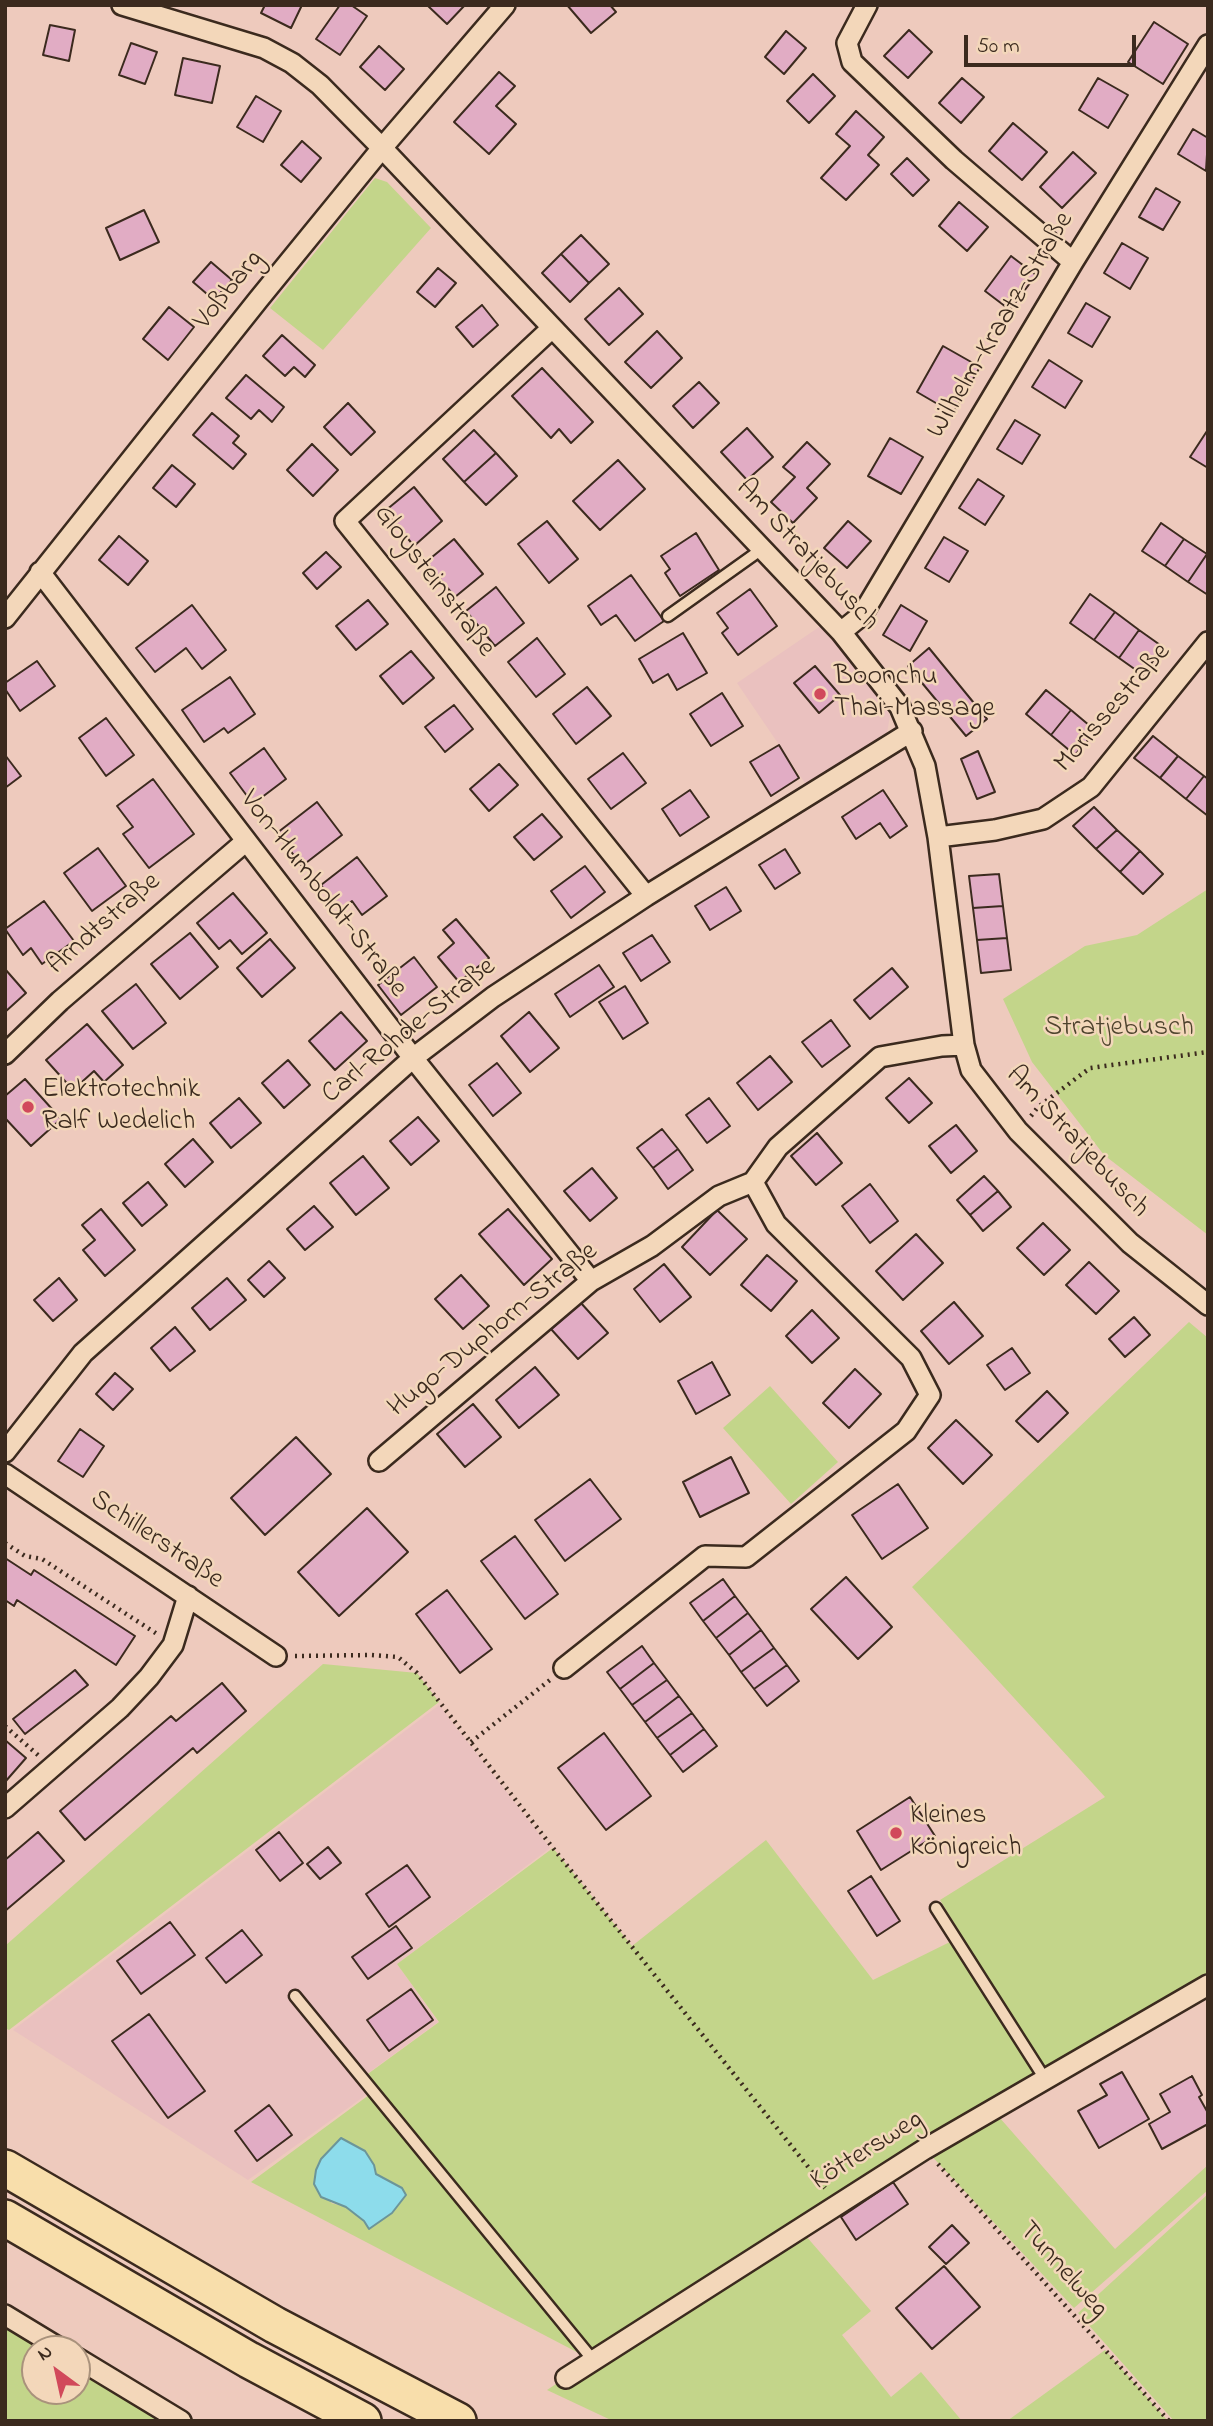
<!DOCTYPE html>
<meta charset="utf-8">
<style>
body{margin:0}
#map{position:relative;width:1213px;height:2426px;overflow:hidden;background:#eecabd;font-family:"Indie Flower",sans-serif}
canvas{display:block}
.frame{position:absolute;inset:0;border:7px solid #3b2a1e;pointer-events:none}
.north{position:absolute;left:21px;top:2335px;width:70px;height:70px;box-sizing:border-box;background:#f3d7ba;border:2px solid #a9927c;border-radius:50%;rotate:327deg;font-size:19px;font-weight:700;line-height:28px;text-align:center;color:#3b2a1e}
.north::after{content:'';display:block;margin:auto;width:24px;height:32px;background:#d1495b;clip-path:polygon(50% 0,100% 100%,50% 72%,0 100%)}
.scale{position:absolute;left:964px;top:35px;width:172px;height:32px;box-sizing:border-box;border:4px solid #3b2a1e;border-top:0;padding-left:9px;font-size:21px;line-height:24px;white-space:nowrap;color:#3b2a1e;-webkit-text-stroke:5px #f3d7ba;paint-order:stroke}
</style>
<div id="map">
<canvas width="1213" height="2426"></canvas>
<div class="frame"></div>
<div class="north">N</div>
<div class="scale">50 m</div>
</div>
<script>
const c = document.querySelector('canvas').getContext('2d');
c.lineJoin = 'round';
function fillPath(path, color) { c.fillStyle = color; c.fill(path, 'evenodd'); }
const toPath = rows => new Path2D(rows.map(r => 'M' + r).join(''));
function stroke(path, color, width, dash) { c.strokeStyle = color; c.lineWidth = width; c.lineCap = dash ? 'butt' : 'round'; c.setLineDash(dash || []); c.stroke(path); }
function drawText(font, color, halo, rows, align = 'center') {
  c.font = font + ' "Indie Flower",sans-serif'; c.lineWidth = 5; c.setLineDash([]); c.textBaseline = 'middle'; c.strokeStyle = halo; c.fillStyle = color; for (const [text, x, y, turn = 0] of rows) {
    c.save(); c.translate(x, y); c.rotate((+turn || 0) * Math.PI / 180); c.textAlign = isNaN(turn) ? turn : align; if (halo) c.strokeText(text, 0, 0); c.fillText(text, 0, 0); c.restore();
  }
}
fillPath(toPath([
 [822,625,874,689,890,716,886,738,807,786,737,683],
 [439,1705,550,1848,397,1964,438,2022,364,2076,370,2092,248,2180,13,2030]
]), '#eac1bf');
fillPath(toPath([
 [375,178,387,182,431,228,323,350,270,308],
 [1208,889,1208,1235,1104,1155,1032,1062,1003,999,1085,946,1137,935],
 [1189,1322,1208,1338,1208,1985,992,2109,1115,2249,1208,2165,1208,2190,1074,2308,926,2150,799,2228,871,2311,842,2335,891,2397,921,2372,962,2421,613,2421,547,2390,592,2360,251,2182,373,2092,365,2076,439,2022,397,1964,553,1848,632,1946,766,1840,873,1980,962,1936,940,1900,1105,1797,912,1587],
 [341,2138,365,2151,374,2165,376,2174,402,2188,406,2195,392,2213,364,2221,346,2207,331,2203,327,2152],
 [770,1386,838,1462,791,1504,723,1428],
 [323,1664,417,1673,439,1702,9,2030,5,2028,5,1946],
 [1208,2194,1208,2421,1174,2421,1078,2313],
 [5,2324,48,2349,35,2349,35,2391,77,2391,77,2366,170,2421,5,2421],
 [1105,2350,1168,2421,1007,2421]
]), '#c3d58a');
const water = toPath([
 [341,2138,365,2151,374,2165,376,2174,402,2188,406,2195,392,2213,369,2229,364,2221,346,2207,321,2197,314,2184,316,2170,321,2159,341,2138]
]);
fillPath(water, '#8ddceb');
stroke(water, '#6c9599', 2);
const building = toPath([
 [265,5,302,5,291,28,261,13,265,5],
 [340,5,351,5,367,16,340,55,316,39,340,5],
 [427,5,465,5,447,24,427,5],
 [567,5,610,5,616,12,591,33,567,5],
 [1154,22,1188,44,1163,84,1128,62,1154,22],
 [50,25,75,30,69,61,43,55,50,25],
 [909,30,932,52,908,78,884,56,909,30],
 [786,31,806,48,784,74,765,57,786,31],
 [131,43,157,52,145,84,119,75,131,43],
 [379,46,404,69,385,90,360,67,379,46],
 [183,58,220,66,212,103,175,95,183,58],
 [499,72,515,86,496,106,516,124,489,154,454,122,499,72],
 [813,74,835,96,809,123,787,101,813,74],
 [962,78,984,97,961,123,939,103,962,78],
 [1098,78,1128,95,1108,128,1079,110,1098,78],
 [256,96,281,111,263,142,237,127,256,96],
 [856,111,884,137,868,155,879,165,846,200,821,178,850,146,836,134,856,111],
 [1013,123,1047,152,1022,180,989,151,1013,123],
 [1193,129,1208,138,1206,171,1178,154,1193,129],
 [302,141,321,158,301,182,281,165,302,141],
 [1073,152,1096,173,1062,208,1040,187,1073,152],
 [907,158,929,180,913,196,891,174,907,158],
 [1156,188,1180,202,1163,230,1139,217,1156,188],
 [959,202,988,227,967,251,939,226,959,202],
 [144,210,159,242,120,260,106,228,144,210],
 [581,235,609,264,589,283,561,254,581,235],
 [1122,243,1148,258,1130,289,1104,273,1122,243],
 [561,254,589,283,570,302,542,273,561,254],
 [1011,256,1036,275,1010,310,985,291,1011,256],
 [211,262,232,280,214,300,193,282,211,262],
 [438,268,456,283,435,307,417,292,438,268],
 [619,288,643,314,609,345,585,319,619,288],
 [1086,303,1110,317,1092,347,1068,333,1086,303],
 [482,305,498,325,473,347,456,327,482,305],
 [169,307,194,327,168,360,143,339,169,307],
 [657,331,682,358,651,388,625,362,657,331],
 [282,335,315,365,305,377,294,367,285,376,263,356,282,335],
 [943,346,980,367,953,413,917,392,943,346],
 [1049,360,1082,381,1065,408,1032,387,1049,360],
 [542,368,593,422,571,443,559,429,551,438,512,396,542,368],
 [246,375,284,407,272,422,259,410,251,419,226,398,246,375],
 [699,382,719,403,693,428,673,406,699,382],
 [348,403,375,432,351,455,324,427,348,403],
 [212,413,239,436,233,443,246,454,233,469,193,435,212,413],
 [1015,420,1040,435,1022,464,997,449,1015,420],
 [747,428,773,457,747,480,721,452,747,428],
 [474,430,496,453,464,482,443,459,474,430],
 [1207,431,1208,431,1208,468,1190,457,1207,431],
 [890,438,923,457,901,494,868,476,890,438],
 [807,442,830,464,807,488,817,498,793,523,771,502,795,477,783,467,807,442],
 [312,444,338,470,313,496,287,470,312,444],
 [496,453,517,476,486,505,464,482,496,453],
 [618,460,645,489,600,530,573,501,618,460],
 [172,465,195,484,176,507,153,488,172,465],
 [978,479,1004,496,985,525,959,508,978,479],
 [414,487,442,521,414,546,385,511,414,487],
 [547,521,578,559,549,583,518,544,547,521],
 [848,521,871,541,847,568,824,548,848,521],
 [1161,523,1184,539,1165,566,1142,551,1161,523],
 [696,533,719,570,680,596,665,573,670,569,661,556,696,533],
 [119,536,148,561,128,585,99,560,119,536],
 [944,537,968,551,949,582,925,568,944,537],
 [454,539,483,574,455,597,426,562,454,539],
 [1184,539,1207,554,1188,582,1165,566,1184,539],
 [326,552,341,567,317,589,303,573,326,552],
 [1207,554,1208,554,1208,595,1188,582,1207,554],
 [631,575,664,621,635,641,616,615,601,625,588,606,631,575],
 [496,587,524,623,495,646,466,611,496,587],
 [750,589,777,626,738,655,722,633,728,628,717,613,750,589],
 [1090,594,1115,612,1094,640,1070,623,1090,594],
 [368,600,388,624,356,650,336,626,368,600],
 [192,605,226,650,202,669,186,648,155,672,136,648,192,605],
 [901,605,927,621,910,651,883,635,901,605],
 [1115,612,1139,630,1119,658,1094,640,1115,612],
 [1139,630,1163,647,1143,675,1119,658,1139,630],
 [683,633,707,673,677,690,668,674,653,683,639,659,683,633],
 [537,638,565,674,536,697,508,662,537,638],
 [929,648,987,719,966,736,908,666,929,648],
 [411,651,434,678,403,704,380,676,411,651],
 [37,661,55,686,20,711,5,689,5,683,37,661],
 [815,666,840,695,819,713,794,683,815,666],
 [230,677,255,714,228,733,224,728,204,742,182,710,230,677],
 [587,687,611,716,576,744,553,714,587,687],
 [1046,690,1071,710,1051,735,1026,714,1046,690],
 [722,693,743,726,711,746,690,714,722,693],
 [454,705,473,729,445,752,425,727,454,705],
 [1071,710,1096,731,1075,755,1051,735,1071,710],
 [106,718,134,755,106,776,79,738,106,718],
 [1153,736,1178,756,1160,778,1134,758,1153,736],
 [779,745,799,778,771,796,750,762,779,745],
 [264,748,286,779,253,804,230,773,264,748],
 [978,751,995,792,977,799,961,759,978,751],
 [623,753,646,783,611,809,588,779,623,753],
 [5,755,21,776,5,788,5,755],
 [1178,756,1204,776,1186,799,1160,778,1178,756],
 [499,764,518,785,489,811,470,789,499,764],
 [1204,776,1208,779,1208,816,1186,799,1204,776],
 [153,779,194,834,149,868,123,834,133,827,117,806,153,779],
 [690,790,709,817,680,836,662,809,690,790],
 [883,790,907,826,890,838,880,823,856,839,842,817,883,790],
 [317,802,342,835,302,866,277,833,317,802],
 [1094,807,1117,830,1096,849,1073,826,1094,807],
 [542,814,562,837,534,860,514,837,542,814],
 [1117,830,1140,851,1120,872,1096,849,1117,830],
 [98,848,126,886,92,911,64,873,98,848],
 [785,849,800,873,775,889,759,865,785,849],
 [1140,851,1163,874,1143,894,1120,872,1140,851],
 [357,857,387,896,362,915,352,901,340,910,321,885,357,857],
 [585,866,605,892,571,918,551,891,585,866],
 [999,874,1003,906,973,908,969,876,999,874],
 [726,887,741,911,710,930,695,906,726,887],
 [233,893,267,933,242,954,230,940,219,949,197,923,233,893],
 [44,901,74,941,42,964,31,948,23,955,5,929,44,901],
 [1003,906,1007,938,977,940,973,908,1003,906],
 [456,919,489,958,459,982,438,957,454,943,443,930,456,919],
 [190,933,218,967,180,999,151,964,190,933],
 [652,935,670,962,641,981,623,953,652,935],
 [1007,938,1011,970,981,973,977,940,1007,938],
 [270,939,295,968,262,997,237,968,270,939],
 [414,957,437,987,401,1015,378,985,414,957],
 [599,965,614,987,570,1017,555,994,599,965],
 [892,968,908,987,870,1019,854,1000,892,968],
 [5,969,26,993,5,1012,5,969],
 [136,984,166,1023,133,1049,102,1011,136,984],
 [625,986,648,1023,623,1039,599,1002,625,986],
 [341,1012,367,1041,335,1070,309,1041,341,1012],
 [529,1012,559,1048,530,1072,501,1036,529,1012],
 [831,1020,850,1046,822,1067,802,1042,831,1020],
 [87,1024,123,1065,104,1082,94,1071,73,1090,46,1060,87,1024],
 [770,1056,792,1082,758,1110,737,1083,770,1056],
 [288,1060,310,1085,284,1108,262,1083,288,1060],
 [497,1063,521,1093,493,1116,469,1085,497,1063],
 [909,1078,932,1103,909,1123,886,1098,909,1078],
 [25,1079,61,1119,31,1146,5,1118,5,1096,25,1079],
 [239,1098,261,1123,231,1148,210,1123,239,1098],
 [709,1098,730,1126,707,1143,686,1115,709,1098],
 [418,1117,439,1141,411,1165,390,1141,418,1117],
 [956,1125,977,1151,951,1173,929,1146,956,1125],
 [662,1129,678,1149,653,1168,637,1148,662,1129],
 [817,1133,842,1163,816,1185,791,1156,817,1133],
 [193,1139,213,1162,185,1187,165,1164,193,1139],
 [678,1149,693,1170,668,1189,653,1168,678,1149],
 [363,1156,389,1188,356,1215,330,1183,363,1156],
 [592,1168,617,1198,590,1221,564,1191,592,1168],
 [984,1176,998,1191,970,1215,957,1200,984,1176],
 [148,1182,167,1205,142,1226,123,1203,148,1182],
 [870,1184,898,1221,870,1243,842,1206,870,1184],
 [998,1191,1011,1207,983,1231,970,1215,998,1191],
 [314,1206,333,1227,305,1250,287,1229,314,1206],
 [101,1209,135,1250,105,1276,83,1250,95,1240,82,1225,101,1209],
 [508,1209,552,1259,524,1285,479,1234,508,1209],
 [717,1210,747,1239,710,1275,682,1247,717,1210],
 [1043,1223,1070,1250,1044,1275,1017,1248,1043,1223],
 [916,1234,943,1263,903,1300,876,1271,916,1234],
 [767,1255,797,1281,771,1311,741,1285,767,1255],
 [269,1261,285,1278,264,1297,248,1280,269,1261],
 [1089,1262,1119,1291,1096,1314,1066,1285,1089,1262],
 [664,1264,691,1297,660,1322,634,1289,664,1264],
 [461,1275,489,1306,463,1329,435,1299,461,1275],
 [59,1278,77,1300,53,1321,34,1300,59,1278],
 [227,1278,246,1300,210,1330,192,1308,227,1278],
 [954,1302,983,1336,949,1364,921,1331,954,1302],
 [581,1303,608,1333,578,1359,551,1329,581,1303],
 [812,1310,839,1338,812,1363,786,1336,812,1310],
 [1134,1317,1150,1335,1125,1357,1109,1339,1134,1317],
 [175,1327,195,1351,170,1371,151,1348,175,1327],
 [1012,1348,1030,1373,1005,1390,987,1365,1012,1348],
 [712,1362,730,1395,696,1414,678,1381,712,1362],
 [535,1367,559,1395,519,1428,496,1400,535,1367],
 [855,1369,881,1394,849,1428,823,1403,855,1369],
 [115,1373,133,1389,113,1410,96,1394,115,1373],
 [1047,1391,1068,1413,1038,1442,1016,1421,1047,1391],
 [473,1404,501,1437,465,1467,437,1434,473,1404],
 [956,1420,992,1455,963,1484,928,1448,956,1420],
 [80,1429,104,1446,83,1477,58,1461,80,1429],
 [296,1437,331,1474,265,1535,231,1498,296,1437],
 [731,1457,749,1493,700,1517,683,1482,731,1457],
 [590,1479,621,1519,565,1561,535,1520,590,1479],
 [898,1484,928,1528,882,1559,852,1515,898,1484],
 [367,1508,408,1552,339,1616,298,1572,367,1508],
 [515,1536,558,1594,525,1619,481,1561,515,1536],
 [5,1558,31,1575,34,1570,135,1636,116,1665,17,1600,14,1606,5,1600,5,1558],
 [846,1577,892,1627,858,1659,811,1609,846,1577],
 [723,1579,735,1596,703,1621,690,1603,723,1579],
 [447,1590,492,1649,460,1673,416,1614,447,1590],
 [735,1596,748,1613,716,1638,703,1621,735,1596],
 [748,1613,761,1630,729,1655,716,1638,748,1613],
 [761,1630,774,1648,741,1672,729,1655,761,1630],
 [642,1646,654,1663,620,1689,607,1672,642,1646],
 [774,1648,787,1665,754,1689,741,1672,774,1648],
 [654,1663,667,1680,632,1705,620,1689,654,1663],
 [787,1665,799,1681,767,1706,754,1689,787,1665],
 [75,1670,88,1685,25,1734,13,1719,75,1670],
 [667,1680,679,1696,645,1722,632,1705,667,1680],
 [222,1683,246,1711,197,1753,193,1748,85,1840,60,1811,171,1716,176,1721,222,1683],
 [679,1696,692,1713,657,1738,645,1722,679,1696],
 [692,1713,704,1729,670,1755,657,1738,692,1713],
 [704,1729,717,1746,683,1772,670,1755,704,1729],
 [604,1733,651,1796,606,1830,558,1768,604,1733],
 [5,1740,26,1758,5,1782,5,1740],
 [910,1797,935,1836,881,1870,857,1831,910,1797],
 [38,1832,64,1861,5,1911,5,1860,38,1832],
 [279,1832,303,1863,280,1881,256,1850,279,1832],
 [328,1847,341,1863,320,1879,307,1864,328,1847],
 [407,1865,430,1897,389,1927,366,1894,407,1865],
 [871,1876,900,1921,877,1936,848,1891,871,1876],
 [170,1922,195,1955,141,1994,117,1961,170,1922],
 [396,1926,412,1948,368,1979,352,1957,396,1926],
 [242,1930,262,1955,226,1983,206,1958,242,1930],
 [411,1989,433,2020,389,2051,367,2020,411,1989],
 [149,2014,205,2091,168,2118,112,2041,149,2014],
 [1122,2072,1149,2119,1099,2148,1078,2111,1107,2095,1100,2084,1122,2072],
 [1192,2076,1202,2095,1199,2097,1208,2113,1208,2124,1162,2149,1149,2124,1170,2112,1160,2094,1192,2076],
 [269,2105,292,2135,257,2161,235,2131,269,2105],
 [893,2182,908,2204,856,2240,841,2217,893,2182],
 [952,2225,969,2243,946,2264,929,2247,952,2225],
 [944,2266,980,2307,932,2349,896,2308,944,2266]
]);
fillPath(building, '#e1acc4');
stroke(building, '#3b2a1e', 2);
const lane = toPath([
 [668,616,762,549],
 [936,1908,1045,2079],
 [295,1996,593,2360]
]);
const street = toPath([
 [122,5,264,48,292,63,320,85,382,148,841,632,900,707,925,766,938,837,964,1045,971,1070,1018,1131,1130,1243,1208,1305],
 [867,5,847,43,852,62,954,160,1073,262],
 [552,328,345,521,646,896],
 [40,572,413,1058,591,1281],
 [5,618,258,300,382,148,505,5],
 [841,632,862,615,1073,262,1208,45],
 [938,837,995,830,1043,819,1091,787,1208,642],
 [5,1054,60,1001,245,842],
 [5,1452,83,1353,413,1058,493,997,646,896,912,731],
 [379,1461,591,1281,652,1246,719,1196,753,1182],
 [5,1474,276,1656],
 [564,1668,705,1556,746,1557,906,1431,930,1395,911,1358,776,1224,753,1182,778,1147,880,1057,942,1046,964,1045],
 [5,1808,120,1708,149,1677,173,1645,188,1596],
 [5,2315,61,2349],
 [77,2358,181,2421],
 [566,2378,925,2149,1208,1985]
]);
const highway = toPath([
 [5,2168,275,2325,458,2421],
 [5,2218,249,2360,363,2421]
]);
stroke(lane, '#3b2a1e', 15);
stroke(street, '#3b2a1e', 24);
stroke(highway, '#3b2a1e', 40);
stroke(toPath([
 [1031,1116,1038,1107,1090,1068,1208,1052],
 [5,1543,25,1556,42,1559,157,1634],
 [295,1656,371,1655,398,1657,417,1673,553,1848,825,2188],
 [5,1726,39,1756],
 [471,1742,550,1680],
 [938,2164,1169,2421]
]), '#3b2a1e', 4.5, [2, 5]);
stroke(lane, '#f3d7ba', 10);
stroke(street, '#f3d7ba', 19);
stroke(highway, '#f8deab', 35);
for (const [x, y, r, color] of [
 [820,694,7,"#d1495b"],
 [28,1107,7,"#d1495b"],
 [896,1833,7,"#d1495b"]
]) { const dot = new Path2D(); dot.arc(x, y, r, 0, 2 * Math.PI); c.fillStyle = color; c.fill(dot); stroke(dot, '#f3d7ba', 2.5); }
drawText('28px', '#3b2a1e', '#f3d7ba', [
 ["Voßbarg",230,291,-51],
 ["Wilhelm-Kraatz-Straße",1002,326,-59],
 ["Am Stratjebusch",806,556,47],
 ["Gloysteinstraße",433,582,53],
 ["Morissestraße",1114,709,-49],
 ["Von-Humboldt-Straße",322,895,52],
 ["Arndtstraße",105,925,-41],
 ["Carl-Rohde-Straße",410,1032,-39],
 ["Am Stratjebusch",1076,1143,47],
 ["Hugo-Duphorn-Straße",494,1331,-39],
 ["Schillerstraße",156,1541,34],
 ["Köttersweg",868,2152,-32],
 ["Tunnelweg",1062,2271,48]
]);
drawText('28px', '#3b2a1e', '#f3d7ba', [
 ["Boonchu",834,678],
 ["Thai-Massage",834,710],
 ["Elektrotechnik",42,1091],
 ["Ralf Wedelich",42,1123],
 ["Kleines",910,1817],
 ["Königreich",910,1849]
], 'left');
drawText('28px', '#4f442e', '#f3d7ba', [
 ["Stratjebusch",1119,1029]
]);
</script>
